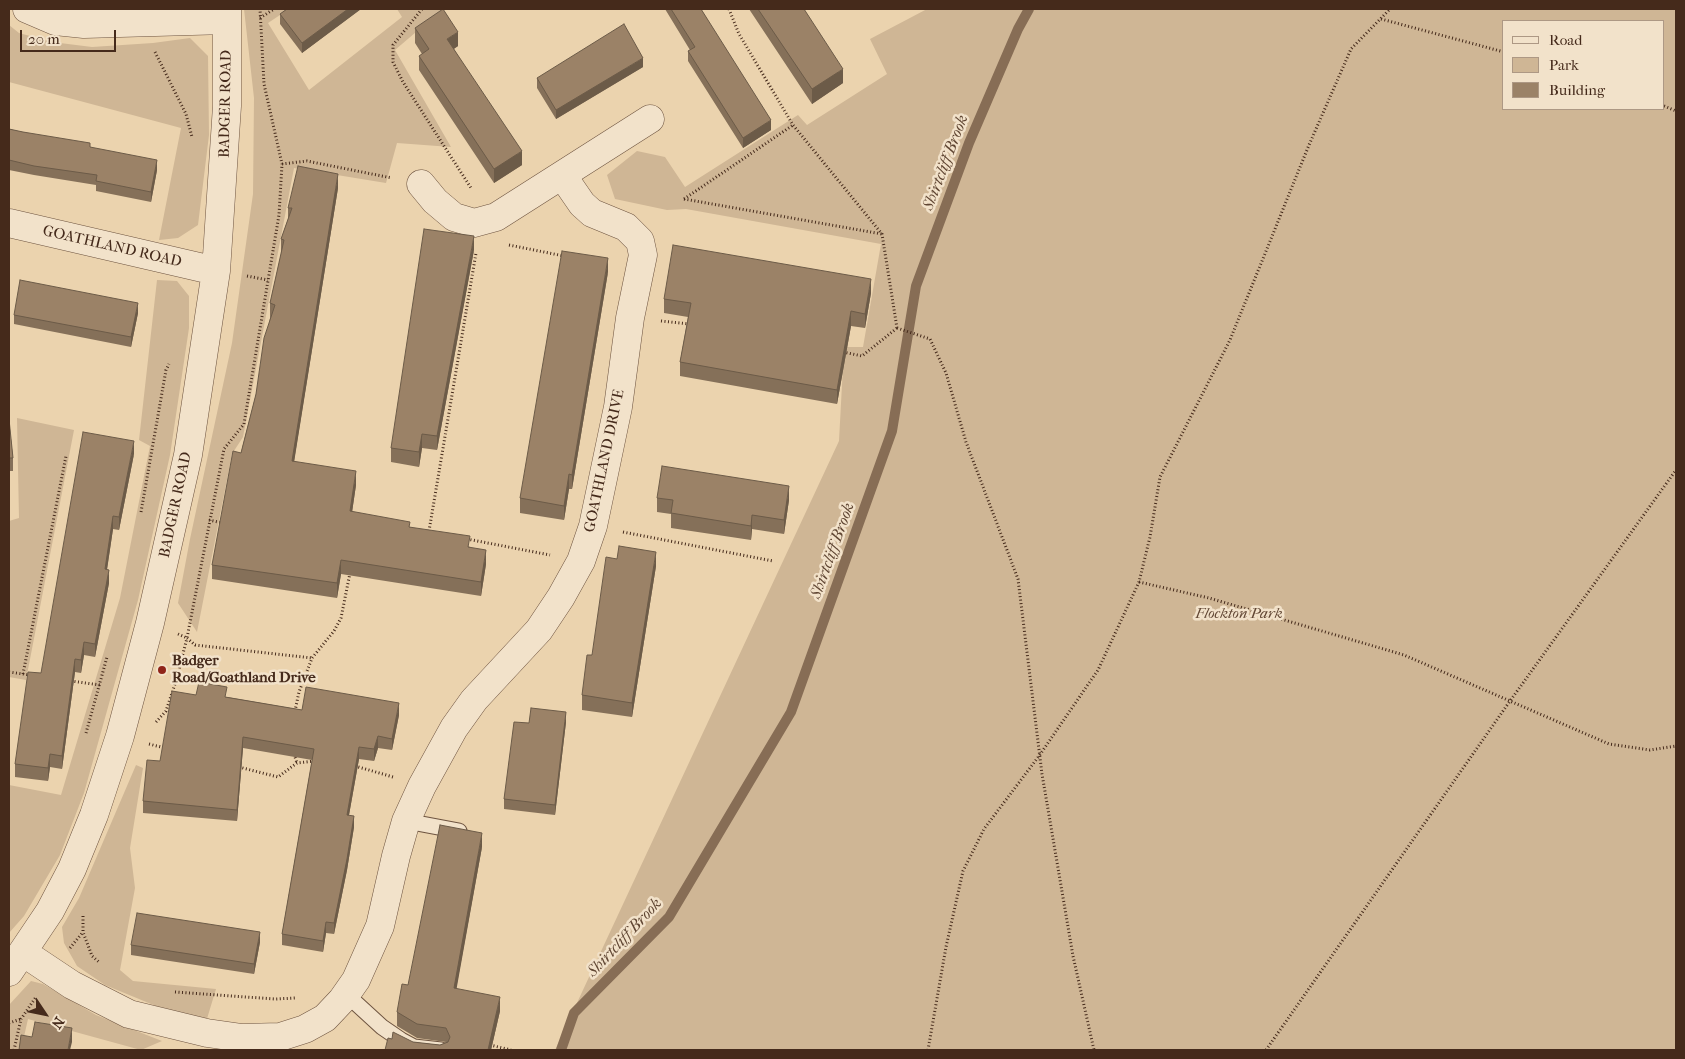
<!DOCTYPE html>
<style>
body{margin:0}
#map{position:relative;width:1685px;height:1059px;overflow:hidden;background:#ebd3ae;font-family:"IM FELL French Canon",serif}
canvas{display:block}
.frame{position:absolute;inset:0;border:10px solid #452a1b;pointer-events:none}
.legend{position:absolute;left:1502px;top:20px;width:162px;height:90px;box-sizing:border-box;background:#f2e2ca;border:1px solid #ad9884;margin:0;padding:6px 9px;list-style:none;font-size:15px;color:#452a1b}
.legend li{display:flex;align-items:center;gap:10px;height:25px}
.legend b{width:25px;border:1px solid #ad9884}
.north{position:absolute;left:20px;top:989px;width:50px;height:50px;-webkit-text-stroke:4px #f2e2ca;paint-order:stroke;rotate:124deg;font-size:14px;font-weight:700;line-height:20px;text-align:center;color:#452a1b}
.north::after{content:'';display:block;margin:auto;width:18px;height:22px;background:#452a1b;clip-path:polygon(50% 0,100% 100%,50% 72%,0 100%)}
.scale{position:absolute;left:20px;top:30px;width:96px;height:22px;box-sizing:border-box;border:2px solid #452a1b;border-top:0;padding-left:6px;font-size:15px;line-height:18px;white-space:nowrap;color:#452a1b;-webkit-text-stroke:4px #f2e2ca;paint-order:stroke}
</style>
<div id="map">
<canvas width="1685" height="1059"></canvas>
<div class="frame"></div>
<ul class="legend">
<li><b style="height:6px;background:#f2e2ca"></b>Road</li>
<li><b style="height:14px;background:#cfb695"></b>Park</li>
<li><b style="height:14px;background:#9b8267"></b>Building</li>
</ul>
<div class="north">N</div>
<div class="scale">20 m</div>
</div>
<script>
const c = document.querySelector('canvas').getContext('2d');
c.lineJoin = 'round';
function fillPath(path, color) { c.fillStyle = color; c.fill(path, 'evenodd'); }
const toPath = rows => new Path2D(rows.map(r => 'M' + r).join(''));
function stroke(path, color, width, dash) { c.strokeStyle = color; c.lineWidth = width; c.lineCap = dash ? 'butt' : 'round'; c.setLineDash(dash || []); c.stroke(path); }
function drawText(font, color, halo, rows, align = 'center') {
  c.font = font + ' "IM FELL French Canon",serif'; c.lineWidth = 5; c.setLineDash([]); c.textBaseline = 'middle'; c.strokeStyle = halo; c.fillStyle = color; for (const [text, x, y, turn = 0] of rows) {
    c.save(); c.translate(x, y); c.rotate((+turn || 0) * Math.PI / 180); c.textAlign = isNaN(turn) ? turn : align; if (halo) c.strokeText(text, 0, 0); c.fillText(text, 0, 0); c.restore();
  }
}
fillPath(toPath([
 [244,9,289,9,268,23,309,90,402,17,397,9,443,9,395,50,451,147,397,143,386,183,294,168,243,437,232,454,197,632,178,603,190,539,232,343,253,194,254,98],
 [927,9,1676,9,1676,1050,555,1050,839,441,844,347,863,347,881,244,686,209,667,210,615,199,607,175,637,151,665,157,685,187,798,115,807,125,887,74,870,39],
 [1504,21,1664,21,1664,109,1504,109],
 [9,25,19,33,52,42,92,47,153,43,190,38,208,56,209,135,198,225,178,238,159,240,181,128,9,82],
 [157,280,177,281,189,296,189,328,170,455,138,600,84,793,60,855,24,916,9,933,9,785,61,795,120,598,150,446,139,440],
 [17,418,74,430,26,680,9,677,9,521,19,518],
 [136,765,143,768,130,848,135,888,120,970,133,981,216,989,206,1022,173,1013,105,985,77,966,64,943,62,927,79,898],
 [31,981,43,984,96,1015,162,1041,141,1050,28,1019,21,1050,9,1050,9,1005]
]), '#cfb695');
stroke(toPath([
 [561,1050,574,1013,669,917,791,712,892,431,916,286,969,143,1018,29,1029,9]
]), '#876d55', 10);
const lane = toPath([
 [406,821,459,831],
 [346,994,382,1027,401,1040,414,1047,441,1050]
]);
const street = toPath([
 [27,9,55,21,84,24,227,20],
 [421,184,435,201,454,217,474,223,496,217,650,119],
 [9,223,216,271],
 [24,953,72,985,129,1014,207,1033,242,1038,280,1037,305,1029,325,1018,342,1000,356,980,380,926,396,856,406,821,422,786,454,728,474,700,539,630,561,597,581,561,593,526,618,407,630,318,643,255,640,241,626,227,592,213,582,204,562,175],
 [9,972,50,911,72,869,94,815,120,736,150,623,188,455,216,271,227,106,227,9]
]);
stroke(lane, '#6e5440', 17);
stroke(street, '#6e5440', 29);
stroke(toPath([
 [422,9,393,45,393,62,403,82,471,188],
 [729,9,739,34,793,125,882,234,897,328],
 [260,18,274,9],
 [1381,19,1504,52],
 [155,52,186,114,192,137],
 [1664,106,1676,111],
 [282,164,307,161,392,178],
 [684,199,882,234],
 [684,199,793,125],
 [509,245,564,256],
 [247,276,268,280],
 [661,321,689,324],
 [897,328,930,339,946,373,966,442,1018,579,1042,774,1073,956,1094,1050],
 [843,352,862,356,897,328],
 [141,512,166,370,169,364],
 [209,520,223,523],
 [429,531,476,253],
 [623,532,773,561],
 [467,539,550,555],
 [1139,582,1209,598,1404,655,1609,744,1650,750,1676,746],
 [178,634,187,638,224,449,244,424,279,215,282,164,264,84,260,9],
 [9,672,30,675],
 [23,674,66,456],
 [71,681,100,685],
 [295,711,299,692,312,658,334,631,341,618,350,573],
 [156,722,166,711,176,681,187,638,195,645,312,658],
 [86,733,107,657],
 [149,744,165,748],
 [294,754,297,763],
 [355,766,393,777],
 [239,767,278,777,297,763,315,761],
 [83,916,83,932,92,956,99,962],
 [70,948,83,932],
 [175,992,275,999,296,998],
 [9,1023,21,1019],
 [490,1045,511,1050],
 [14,1050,21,1019,36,997],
 [928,1050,946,947,963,871,984,829,1039,756,1098,670,1139,582,1150,537,1160,477,1230,340,1309,145,1351,49,1390,9],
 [1266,1050,1510,701,1676,470]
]), '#452a1b', 3, [1, 2.5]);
stroke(lane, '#f2e2ca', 15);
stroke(street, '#f2e2ca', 28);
fillPath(toPath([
 [287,9,361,9,302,53,280,24,280,14],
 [665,9,701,9,771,130,743,148,688,61,688,51,690,50],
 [749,9,804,9,843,83,812,104],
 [415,28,458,46,454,49,522,165,494,183,419,70,419,56,422,54,415,43],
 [643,67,556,119,537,88,537,78],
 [9,129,90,147,157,170,151,202,96,191,96,185,34,175,9,170],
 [338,188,294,461,356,485,352,512,410,527,470,547,486,564,481,596,341,574,337,598,212,579,212,565,256,394,270,318,270,303,281,254,281,239,288,219,288,208],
 [474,250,437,450,422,448,419,467,391,462,391,448],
 [608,272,572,489,569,489,564,520,520,513,520,498],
 [871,293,865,328,851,326,837,404,680,376,680,362,688,317,664,313,664,299],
 [138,313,131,347,14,324,14,315],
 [9,419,13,458,13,471,9,471],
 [134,454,119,530,113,529,107,570,109,583,95,657,84,655,81,673,75,672,62,769,50,767,48,781,15,777,15,764,41,673],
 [657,498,789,500,784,534,752,529,751,540,671,528,671,514,657,512],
 [617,559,656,566,632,717,582,710,582,695],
 [196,695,227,697,302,710,399,715,392,750,378,748,374,761,359,759,349,815,354,827,347,870,334,934,326,933,323,952,282,945,282,934,312,760,243,748,237,821,143,813,143,801],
 [566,722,555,815,504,809,504,799,529,723],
 [482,847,456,989,500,1011,491,1050,385,1050,413,1042,440,1045,446,1042,417,1038,397,1026,397,1012,408,985],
 [260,942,254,974,131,955,131,945]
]), '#857059');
fillPath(toPath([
 [348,9,361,9,302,53,302,43],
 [458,32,458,46,447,53,447,39],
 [643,58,643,67,556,119,556,110],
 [843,69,843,83,812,104,812,89],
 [771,120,771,130,743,148,743,138],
 [522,151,522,165,494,183,494,169],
 [157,160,157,170,151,202,151,192],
 [338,174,338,188,292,475,292,461],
 [474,236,474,250,437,450,437,436],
 [608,258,608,272,572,489,572,475],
 [871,279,871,293,865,328,865,314],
 [138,303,138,313,131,347,131,337],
 [851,311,851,326,837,404,837,390],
 [422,434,422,448,419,467,419,452],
 [134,441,134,454,119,530,119,517],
 [356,471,356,485,350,526,350,511],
 [569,474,569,489,564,520,564,506],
 [789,486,789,500,784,534,784,520],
 [752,515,752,529,751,540,751,526],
 [113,516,113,529,105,582,105,569],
 [486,550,486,564,481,596,481,582],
 [656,552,656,566,632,717,632,703],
 [341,560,341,574,337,598,337,583],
 [109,570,109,583,95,657,95,644],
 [84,642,84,655,81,673,81,660],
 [75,659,75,672,62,769,62,756],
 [399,703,399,715,392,750,392,739],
 [566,712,566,722,555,815,555,805],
 [378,736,378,748,374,761,374,749],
 [243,737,243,748,237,821,237,810],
 [359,747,359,759,347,826,347,815],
 [50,754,50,767,48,781,48,768],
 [354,816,354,827,347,870,334,934,334,923],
 [482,833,482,847,454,1003,454,988],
 [326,922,326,933,323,952,323,941],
 [260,932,260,942,254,974,254,964],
 [500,997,500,1011,491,1050,488,1050],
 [72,1028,72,1042,70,1050,68,1050]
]), '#6c5b48');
const building = toPath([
 [287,9,348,9,302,43,280,14,287,9],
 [443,9,458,32,447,39,522,151,494,169,419,56,429,49,415,28,443,9],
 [671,9,701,9,771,120,743,138,688,51,695,47,671,9],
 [758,9,804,9,843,69,812,89,758,9],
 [624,24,643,58,556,110,537,78,624,24],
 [9,129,23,132,90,143,90,147,157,160,151,192,96,181,97,175,34,166,9,160,9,129],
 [298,166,338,174,292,461,356,471,350,511,410,522,409,527,470,536,468,547,486,550,481,582,341,560,337,583,212,565,233,451,241,453,256,394,264,338,275,305,270,303,284,240,281,239,292,208,288,208,298,166],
 [424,229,474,236,437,436,422,434,419,452,391,448,424,229],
 [673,245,871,279,865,314,851,311,837,390,680,362,691,303,664,299,673,245],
 [562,251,608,258,572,475,569,474,564,506,520,498,562,251],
 [20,280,138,303,131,337,14,315,20,280],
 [9,419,13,458,9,458,9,419],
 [83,432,134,441,119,517,113,516,105,569,109,570,95,644,84,642,81,660,75,659,62,756,50,754,48,768,15,764,28,672,41,673,83,432],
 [662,466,789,486,784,520,752,515,751,526,671,513,673,500,657,498,662,466],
 [619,546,656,552,632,703,582,695,587,655,592,655,606,557,617,559,619,546],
 [199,682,227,687,225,697,302,710,306,687,399,703,392,739,378,736,374,749,359,747,347,815,354,816,347,859,334,923,326,922,323,941,282,934,314,749,243,737,237,810,143,801,147,760,160,761,172,691,196,695,199,682],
 [531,708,566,712,555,805,504,799,514,722,529,723,531,708],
 [440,825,482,833,454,988,500,997,488,1050,385,1050,388,1038,392,1039,393,1032,413,1042,440,1045,448,1042,450,1037,446,1028,417,1024,397,1012,402,984,408,985,440,825],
 [137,913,260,932,254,964,131,945,137,913],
 [35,1022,72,1028,68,1050,19,1050,21,1035,32,1037,35,1022]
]);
fillPath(building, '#9b8267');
stroke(building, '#6c5b48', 1);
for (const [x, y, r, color] of [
 [162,670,5,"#8f2418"]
]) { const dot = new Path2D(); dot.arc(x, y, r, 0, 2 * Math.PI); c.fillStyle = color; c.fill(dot); stroke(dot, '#f2e2ca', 2); }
drawText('15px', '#452a1b', '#f2e2ca', [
 ["BADGER ROAD",226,104,-89],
 ["GOATHLAND ROAD",112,247,13],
 ["GOATHLAND DRIVE",605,461,-78],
 ["BADGER ROAD",176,505,-78]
]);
drawText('italic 15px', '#614633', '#f2e2ca', [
 ["Flockton Park",1239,614]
]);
drawText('bold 15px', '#452a1b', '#f2e2ca', [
 ["Badger",172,661],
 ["Road/Goathland Drive",172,678]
], 'left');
drawText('italic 16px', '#604633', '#f2e2ca', [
 ["Shirtcliff Brook",946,163,-69],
 ["Shirtcliff Brook",833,551,-70],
 ["Shirtcliff Brook",625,938,-47]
]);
</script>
